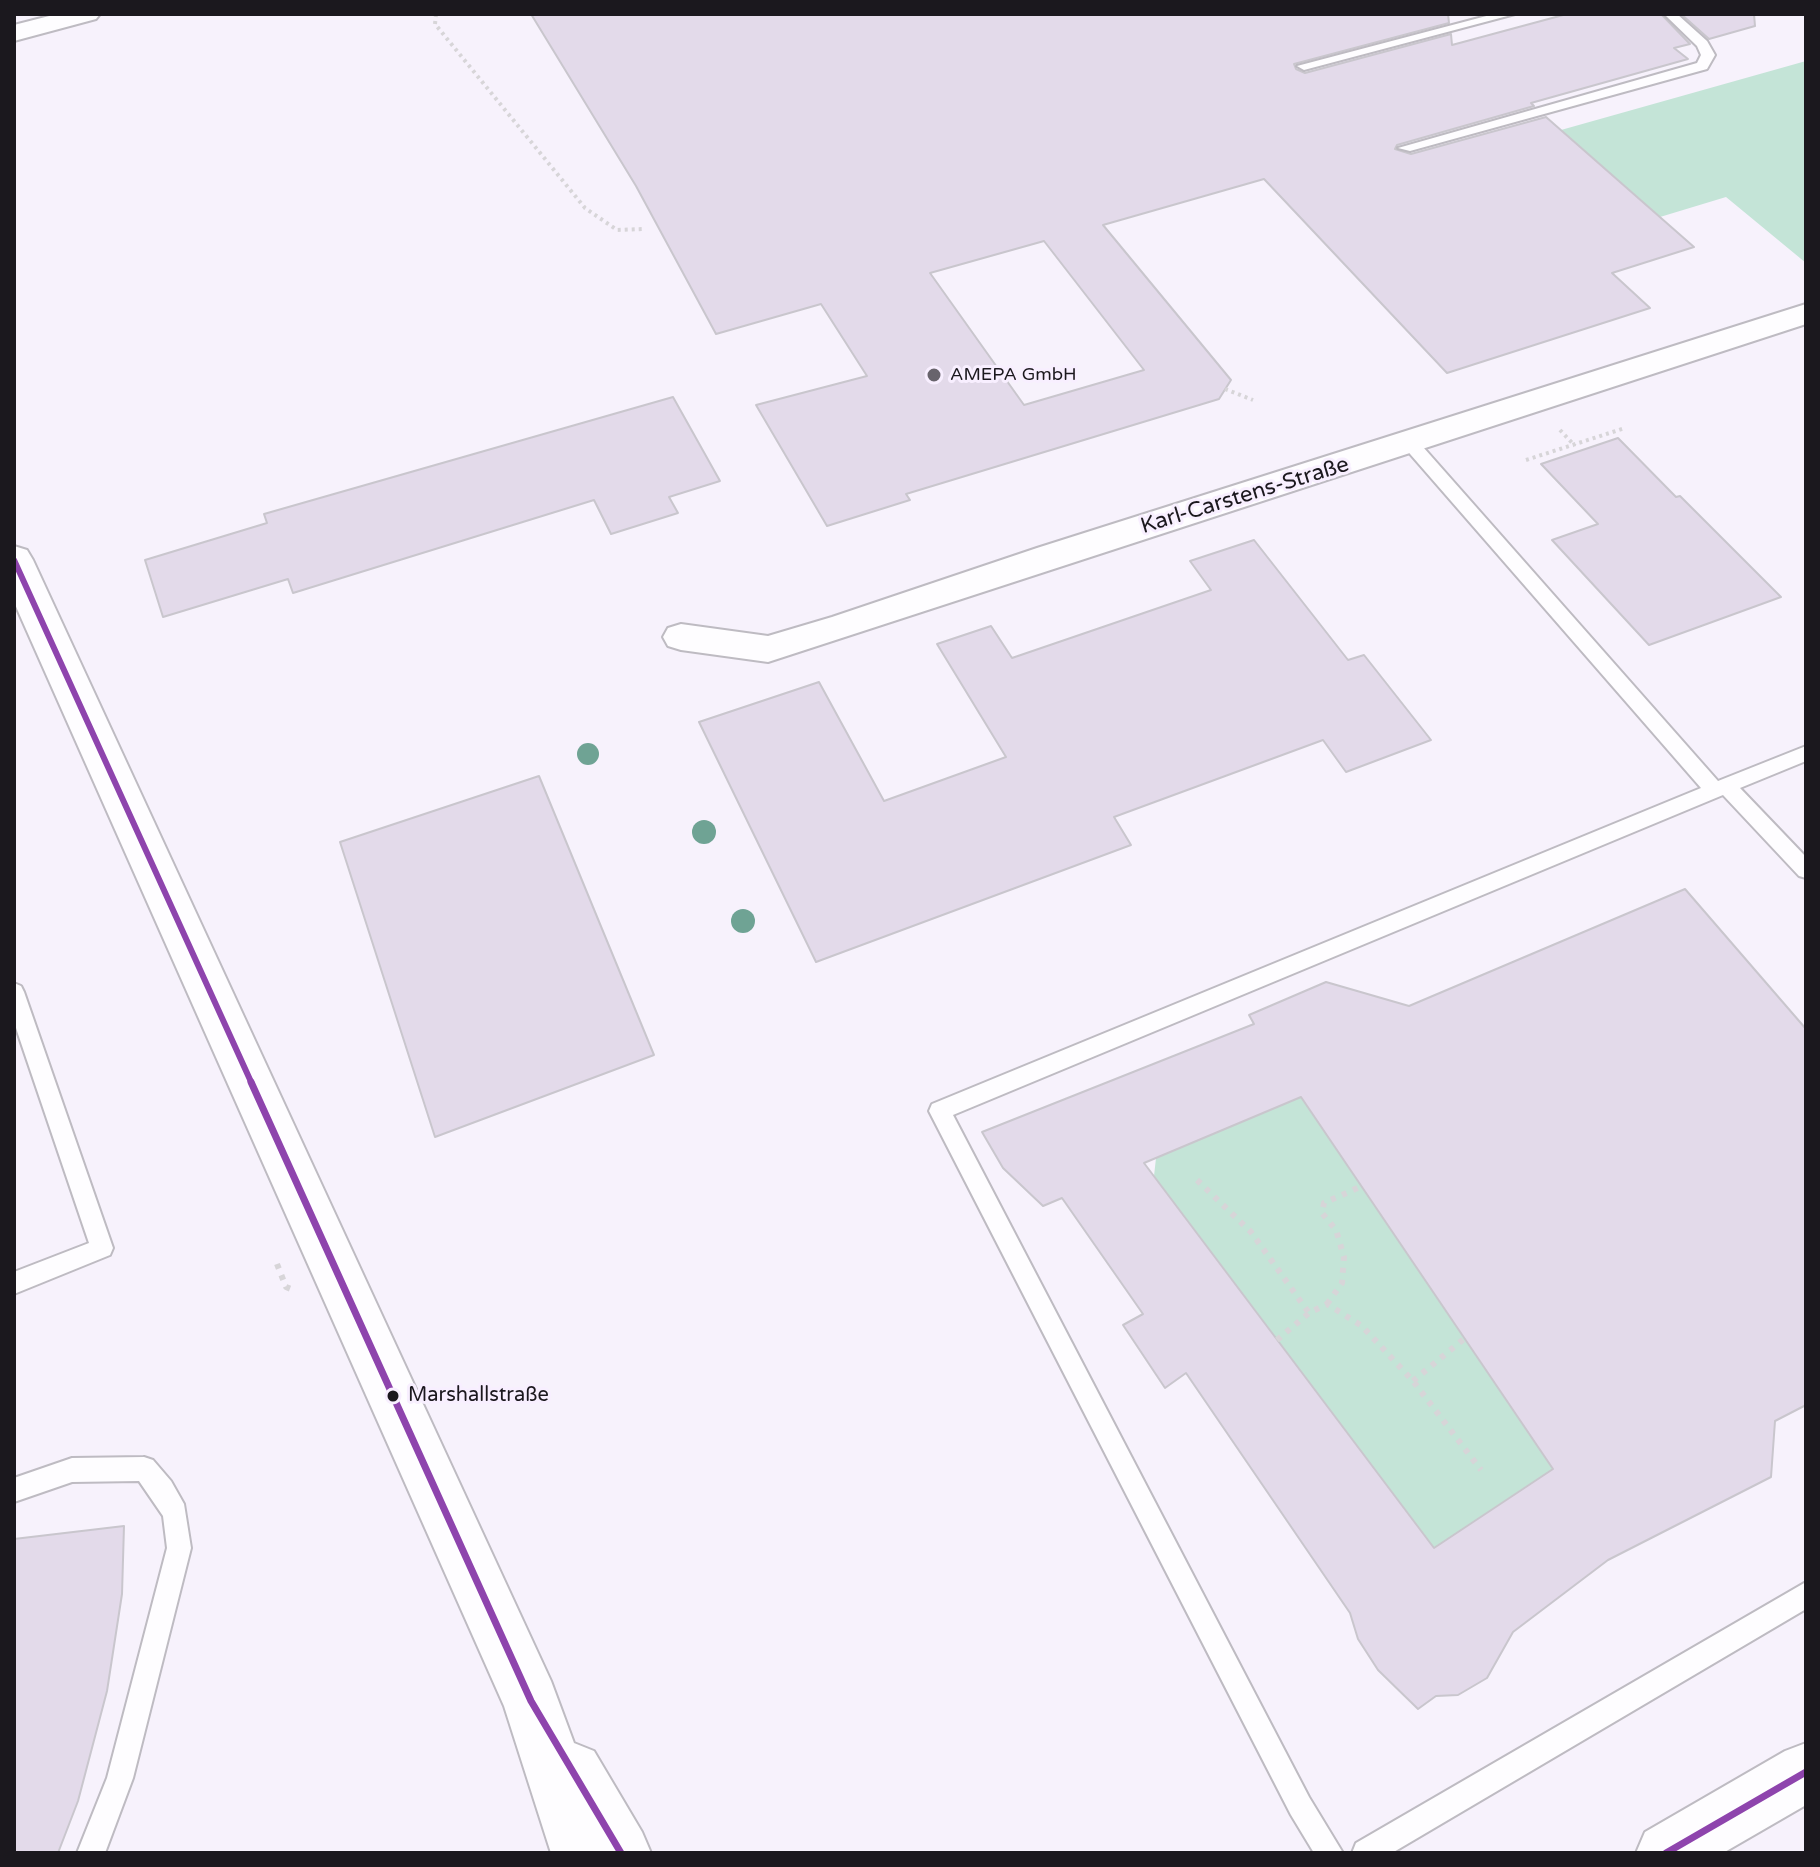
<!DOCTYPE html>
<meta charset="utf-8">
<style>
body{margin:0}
#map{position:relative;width:1820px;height:1867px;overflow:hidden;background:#f7f2fc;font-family:"Varela Round",sans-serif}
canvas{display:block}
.frame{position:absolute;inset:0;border:16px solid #1b181e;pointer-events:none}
</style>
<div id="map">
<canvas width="1820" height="1867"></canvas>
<div class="frame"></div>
</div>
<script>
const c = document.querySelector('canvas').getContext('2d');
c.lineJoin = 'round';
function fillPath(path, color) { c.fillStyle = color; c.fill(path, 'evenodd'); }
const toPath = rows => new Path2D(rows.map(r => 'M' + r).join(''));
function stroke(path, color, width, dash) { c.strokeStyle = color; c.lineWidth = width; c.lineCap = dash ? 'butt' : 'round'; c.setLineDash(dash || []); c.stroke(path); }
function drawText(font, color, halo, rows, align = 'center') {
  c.font = font + ' "Varela Round",sans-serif'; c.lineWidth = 6; c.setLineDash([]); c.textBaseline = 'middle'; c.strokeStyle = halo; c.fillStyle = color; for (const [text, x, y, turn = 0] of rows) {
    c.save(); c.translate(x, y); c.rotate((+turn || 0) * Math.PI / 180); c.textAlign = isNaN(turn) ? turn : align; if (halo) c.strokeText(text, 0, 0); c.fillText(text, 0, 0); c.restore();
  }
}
fillPath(toPath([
 [1806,61,1806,263,1726,197,1660,217,1561,130],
 [1301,1097,1553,1469,1434,1548,1154,1176,1156,1158]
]), '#c4e4d7');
const building = toPath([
 [531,14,1448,14,1449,23,1294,64,1296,69,1305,73,1451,34,1452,45,1567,14,1661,14,1690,44,1674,48,1688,59,1531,103,1534,106,1397,145,1395,149,1411,154,1546,117,1694,247,1612,273,1650,308,1447,373,1264,179,1103,225,1231,380,1219,399,906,494,910,500,827,526,756,405,867,376,821,304,716,334,636,186,531,14],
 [1044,241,1144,370,1024,405,930,273,1044,241],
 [1681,14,1754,14,1755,26,1709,39,1681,14],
 [673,397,720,481,669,497,678,513,611,534,594,500,293,593,288,579,163,617,145,560,267,523,264,514,673,397],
 [1618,438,1676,497,1680,496,1781,597,1649,645,1552,540,1598,524,1541,464,1618,438],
 [1254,540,1348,660,1364,655,1431,740,1346,772,1323,740,1114,817,1131,845,816,962,699,722,819,682,884,801,1006,757,937,644,991,626,1012,658,1211,590,1190,561,1254,540],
 [539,776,654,1055,435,1137,340,842,539,776],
 [1685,889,1806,1029,1806,1405,1775,1421,1771,1477,1608,1560,1513,1632,1487,1678,1458,1695,1436,1696,1418,1709,1378,1670,1358,1639,1350,1613,1186,1373,1165,1388,1123,1325,1143,1314,1062,1198,1043,1206,1003,1168,982,1132,1254,1024,1249,1015,1326,982,1409,1006,1685,889],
 [1301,1097,1553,1469,1434,1548,1144,1163,1301,1097],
 [124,1526,122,1594,107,1691,78,1801,58,1853,14,1853,14,1539,124,1526]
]);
fillPath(building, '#e3daea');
stroke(building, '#c9c6cd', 2);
const lane = toPath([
 [1494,14,1515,14,1304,70,1297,66,1494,14],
 [1664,14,1677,14,1707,41,1715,55,1707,69,1410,151,1398,148,1697,63,1701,55,1697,46,1664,14],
 [1410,437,1416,439,1718,781,1806,746,1806,761,1740,788,1806,857,1806,878,1799,876,1723,795,953,1115,1309,1797,1343,1853,1314,1853,1291,1815,929,1111,932,1104,1701,788,1404,447,1404,439,1410,437],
 [14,983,21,986,24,992,113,1248,110,1255,14,1294,14,1272,89,1243,14,1022,14,983],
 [144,1457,153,1460,171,1481,184,1504,191,1548,133,1778,105,1853,77,1853,107,1778,167,1548,163,1516,139,1481,72,1482,14,1502,14,1478,72,1458,144,1457],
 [1806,1582,1806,1609,1392,1853,1352,1853,1356,1843,1806,1582]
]);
const street = toPath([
 [57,14,100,14,96,19,14,41,14,25,57,14],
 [1806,304,1806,324,768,662,681,650,668,646,663,637,668,628,681,624,768,636,832,617,1037,548,1806,304]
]);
const secondary = toPath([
 [14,546,27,550,33,560,551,1681,574,1743,594,1751,642,1832,651,1853,551,1853,504,1706,14,602,14,546],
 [1806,1743,1806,1805,1723,1853,1636,1853,1645,1832,1785,1751,1806,1743]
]);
stroke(lane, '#bebbc2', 4);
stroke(street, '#bebbc2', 4);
stroke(secondary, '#bebbc2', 4);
stroke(toPath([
 [436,14,435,24,585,208,617,230,643,229],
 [1225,389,1253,400],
 [1560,430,1575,446],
 [1526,460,1625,428]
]), '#d7d5d8', 4, [3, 4]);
stroke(toPath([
 [1197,1180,1251,1232,1309,1313],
 [277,1264,286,1287,291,1289],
 [1327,1304,1342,1283,1344,1257,1336,1230,1322,1213,1324,1203,1362,1186],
 [1277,1340,1309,1313,1327,1304,1362,1326,1413,1381,1481,1470],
 [1413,1381,1465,1338]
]), '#d7d5d8', 6, [5, 7]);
fillPath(lane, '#fefdff');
fillPath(street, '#fefdff');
fillPath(secondary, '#fefdff');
stroke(toPath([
 [14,560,252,1084]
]), '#8e44ad', 6);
stroke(toPath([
 [251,1082,531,1701,621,1853],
 [1666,1853,1806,1772]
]), '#8e44ad', 7);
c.fillStyle = '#6fa394';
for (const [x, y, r] of [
 [588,754,11],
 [704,832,12],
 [743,921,12]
]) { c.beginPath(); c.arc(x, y, r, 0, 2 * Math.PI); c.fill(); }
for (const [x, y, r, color] of [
 [934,375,8,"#68646c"],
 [393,1396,7,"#1b181e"]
]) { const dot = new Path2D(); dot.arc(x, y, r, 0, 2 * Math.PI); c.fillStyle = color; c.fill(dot); stroke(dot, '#f8efff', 3); }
drawText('18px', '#1b181e', '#f8efff', [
 ["AMEPA GmbH",950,375]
], 'left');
drawText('20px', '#1b181e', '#f8efff', [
 ["Marshallstraße",408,1396]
], 'left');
drawText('22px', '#1b181e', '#f8efff', [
 ["Karl-Carstens-Straße",1245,496,-17]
]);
</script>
